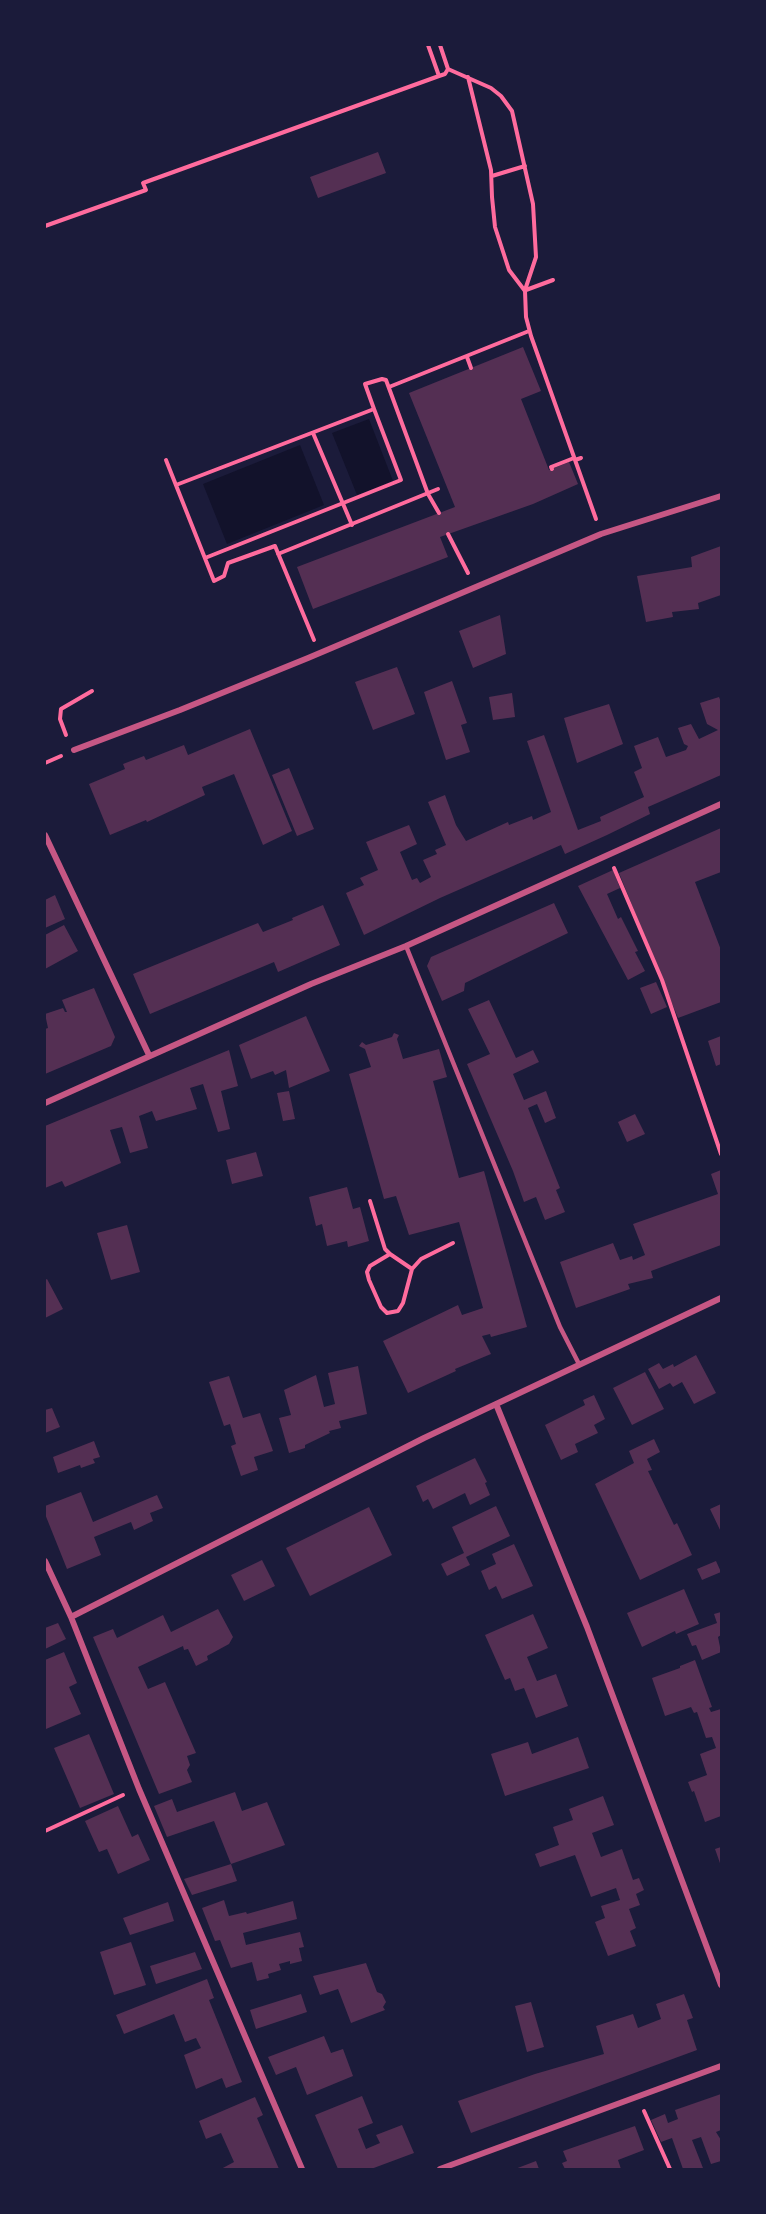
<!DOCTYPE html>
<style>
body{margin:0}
#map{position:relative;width:766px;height:2214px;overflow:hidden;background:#1b1b3a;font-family:Overpass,sans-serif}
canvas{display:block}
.frame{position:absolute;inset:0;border:46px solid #1b1b3a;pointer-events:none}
</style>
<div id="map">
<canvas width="766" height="2214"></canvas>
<div class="frame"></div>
</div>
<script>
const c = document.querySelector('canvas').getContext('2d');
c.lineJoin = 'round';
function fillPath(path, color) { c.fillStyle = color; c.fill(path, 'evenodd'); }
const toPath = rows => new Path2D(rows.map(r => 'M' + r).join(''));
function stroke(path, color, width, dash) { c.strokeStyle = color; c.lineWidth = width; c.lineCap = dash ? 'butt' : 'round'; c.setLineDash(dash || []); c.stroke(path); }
fillPath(toPath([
 [369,419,393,481,357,495,332,433],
 [300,445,324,505,227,544,203,484]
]), '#12122b');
fillPath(toPath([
 [378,152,386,173,318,198,310,177],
 [523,347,541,391,521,399,549,470,569,462,578,484,533,504,440,537,448,557,313,609,297,567,455,507,409,393],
 [721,546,721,595,698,603,699,609,672,612,673,617,646,622,637,576,692,567,691,557],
 [500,615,506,654,473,668,459,631],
 [397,667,415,714,373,730,355,682],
 [452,681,467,723,461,725,470,752,446,760,424,692],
 [512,693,515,717,493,720,489,697],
 [719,697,721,702,721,775,648,807,650,814,607,835,565,854,561,845,440,898,364,935,346,893,364,885,360,878,378,870,366,842,409,825,417,844,400,852,412,880,417,878,420,883,431,877,423,860,437,854,435,850,446,845,428,802,445,795,456,825,466,841,508,822,509,825,532,816,533,820,551,812,527,741,544,735,578,830,601,821,600,817,644,797,634,772,642,768,634,746,658,737,666,757,686,750,688,746,684,744,678,728,691,724,699,739,718,730,707,724,700,703],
 [609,704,623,744,577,763,564,718],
 [250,729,292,831,263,845,234,774,202,787,205,795,147,822,146,820,110,835,89,784,125,769,123,764,144,756,146,760,184,745,188,755],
 [289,768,314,829,297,836,272,775],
 [721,828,721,872,695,882,721,950,721,1002,678,1018,619,873],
 [613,870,620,888,607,894,618,919,621,917,638,951,635,952,645,971,628,980,578,886],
 [55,895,65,919,45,928,45,900],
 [554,903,568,933,465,983,464,991,442,1001,427,966,431,957],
 [323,905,340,945,278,972,274,962,150,1014,133,974,258,923,263,932,293,920,292,918],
 [64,925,78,951,45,969,45,935],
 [656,982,667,1007,651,1014,640,988],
 [94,988,115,1037,111,1046,45,1074,45,1029,48,1028,45,1014,63,1008,65,1012,67,1012,62,1000],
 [489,1000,516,1058,533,1050,539,1062,513,1074,524,1100,546,1091,556,1118,545,1123,537,1104,528,1108,560,1188,556,1190,565,1212,545,1220,536,1197,524,1202,513,1171,467,1064,490,1054,468,1009],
 [306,1016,330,1071,289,1088,286,1070,275,1075,273,1071,251,1079,239,1045],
 [394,1033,399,1035,397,1039,403,1059,439,1049,447,1077,433,1081,459,1178,484,1171,527,1327,491,1337,490,1334,482,1336,491,1354,455,1369,456,1371,408,1393,383,1341,458,1305,462,1315,483,1308,459,1222,409,1235,396,1196,384,1199,349,1074,371,1067,365,1049,359,1046,362,1042,366,1045,392,1037],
 [721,1036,721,1064,716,1066,708,1041],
 [229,1050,238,1086,221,1091,230,1129,218,1132,203,1084,190,1088,197,1109,156,1121,152,1111,139,1116,148,1148,130,1153,122,1127,110,1130,121,1163,65,1187,62,1181,45,1188,45,1126],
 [289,1091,295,1119,283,1121,277,1093],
 [635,1114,645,1134,627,1142,618,1122],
 [256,1152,263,1176,232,1184,226,1160],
 [721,1170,721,1245,651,1271,653,1278,628,1284,630,1289,576,1308,560,1262,613,1243,620,1260,632,1256,633,1260,645,1255,633,1224,718,1194,711,1174],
 [347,1187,353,1209,360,1207,369,1241,348,1247,347,1241,327,1246,322,1224,316,1226,309,1197],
 [127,1225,140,1272,111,1280,97,1233],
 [47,1279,63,1309,45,1318,45,1280],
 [696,1355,716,1393,694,1404,682,1382,673,1387,670,1383,659,1389,648,1369,659,1363,663,1369,673,1364,674,1367],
 [358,1366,367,1414,339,1421,341,1428,329,1431,330,1433,305,1445,305,1448,289,1453,279,1418,291,1415,284,1390,316,1375,324,1407,335,1404,328,1373],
 [645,1372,664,1409,632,1425,613,1388],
 [229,1376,243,1418,260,1413,273,1451,254,1457,258,1470,241,1476,231,1446,236,1444,230,1424,224,1426,209,1382],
 [594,1395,605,1419,594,1425,598,1433,575,1444,578,1452,561,1460,545,1425,585,1405,583,1400],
 [52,1408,60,1427,45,1433,45,1410],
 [654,1439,660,1452,647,1459,652,1470,648,1471,674,1525,677,1523,692,1555,640,1580,595,1484,634,1463,629,1451],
 [94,1441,100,1457,93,1459,95,1463,81,1468,80,1465,58,1473,53,1457],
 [475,1458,487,1482,485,1483,490,1495,470,1505,465,1493,433,1509,428,1499,423,1502,416,1486],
 [81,1492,93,1522,157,1495,163,1508,150,1513,153,1521,134,1530,131,1522,94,1537,101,1555,67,1569,45,1514,45,1506],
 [721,1504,721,1532,710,1509],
 [496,1506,510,1536,466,1557,470,1565,447,1576,441,1564,464,1553,452,1527],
 [369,1507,392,1555,310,1596,286,1548],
 [514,1544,533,1586,502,1599,496,1586,489,1590,481,1571,496,1564,492,1554],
 [262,1560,275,1586,244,1601,231,1575],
 [716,1561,721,1572,702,1580,697,1569],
 [684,1589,699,1624,676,1634,675,1631,642,1647,627,1613],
 [218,1609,233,1637,229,1644,207,1656,208,1660,196,1666,188,1649,184,1650,183,1646,138,1667,148,1689,165,1682,196,1753,187,1756,190,1765,187,1770,192,1782,159,1794,93,1637,113,1629,117,1638,163,1615,171,1632],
 [721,1612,721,1635,718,1637,721,1652,702,1660,696,1645,692,1646,687,1634,717,1623,714,1614],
 [533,1614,548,1648,527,1657,537,1681,556,1674,568,1706,536,1718,524,1688,515,1691,510,1678,505,1680,485,1635],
 [58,1623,66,1639,45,1649,45,1628],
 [64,1652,77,1683,69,1687,81,1714,46,1729,45,1660],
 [695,1660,712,1707,709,1708,711,1712,721,1709,721,1816,705,1822,694,1791,692,1792,688,1782,707,1775,700,1754,716,1748,712,1737,706,1738,697,1712,694,1713,691,1707,665,1716,652,1678,680,1668,680,1666],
 [89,1734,114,1794,80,1808,54,1748],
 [578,1737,589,1768,505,1796,491,1754,528,1742,532,1754],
 [235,1792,242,1811,267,1802,285,1845,231,1864,214,1821,167,1837,154,1806,172,1799,177,1812],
 [603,1796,614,1825,592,1833,601,1857,622,1849,633,1880,639,1878,644,1890,636,1894,640,1905,629,1909,636,1928,630,1931,636,1946,608,1956,595,1922,605,1918,601,1906,620,1900,616,1888,591,1897,575,1855,540,1867,535,1854,559,1845,553,1827,573,1820,569,1809],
 [118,1806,132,1837,138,1834,150,1860,118,1874,107,1849,99,1852,85,1821],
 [721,1847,721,1866,715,1849],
 [231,1864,237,1881,192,1895,184,1879],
 [224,1900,229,1916,246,1912,247,1914,293,1901,297,1919,243,1933,246,1945,300,1932,304,1947,299,1948,302,1961,290,1964,290,1961,279,1964,281,1970,268,1974,269,1978,257,1981,252,1962,231,1968,220,1940,215,1941,202,1908],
 [168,1902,174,1921,130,1935,123,1918],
 [131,1942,146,1985,114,1995,100,1952],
 [195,1952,202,1969,156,1984,150,1966],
 [366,1963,377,1992,382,1994,386,2002,383,2007,385,2010,351,2023,338,1989,320,1995,313,1976],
 [207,1979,214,1998,209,2000,242,2082,226,2088,222,2078,196,2089,184,2055,201,2048,196,2038,185,2042,174,2014,124,2034,116,2015],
 [301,1994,307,2012,256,2029,250,2010],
 [684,1994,693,2018,687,2020,697,2050,471,2133,458,2101,535,2074,604,2054,596,2026,633,2014,638,2028,661,2019,656,2004],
 [531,2002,544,2047,527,2052,515,2006],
 [324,2036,331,2053,343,2049,353,2076,307,2095,296,2067,276,2075,268,2057],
 [721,2094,721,2130,716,2132,721,2140,721,2161,711,2164,701,2137,692,2140,703,2168,683,2169,672,2138,661,2142,651,2120,665,2114,668,2123,678,2119,675,2110],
 [362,2096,373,2123,358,2129,366,2149,380,2143,376,2135,402,2125,414,2153,371,2169,338,2169,315,2115],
 [255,2097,263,2115,257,2118,279,2169,221,2169,234,2162,221,2133,206,2139,199,2121],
 [635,2126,644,2150,618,2160,621,2169,565,2169,562,2163,567,2161,563,2151],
 [536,2161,539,2169,515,2169]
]), '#542f53');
stroke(toPath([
 [428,45,439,76,445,74,448,69,491,88,501,96,512,111,533,204,536,257,525,290],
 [440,45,448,69],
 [468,77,491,170,492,197,495,227,509,270,525,291,526,317,531,336,596,519],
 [492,176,525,166],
 [45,226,146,190,143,183,439,76],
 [526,290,553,280],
 [467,357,471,368],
 [389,387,529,331],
 [374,409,365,384,382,379,386,380,428,494,439,513],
 [313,433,352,525],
 [166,460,214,581,224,576,228,563,275,546,314,640],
 [575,460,581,458],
 [552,469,551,467,574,458],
 [176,485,374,409,401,480,205,558],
 [448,534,468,573],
 [278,554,438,489],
 [66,735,60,719,61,709,92,691],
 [45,763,61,756],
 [614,868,662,980,721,1154],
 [370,1201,385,1249,390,1254,412,1269,421,1259,453,1243],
 [390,1254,370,1266,367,1272,369,1280,381,1307,387,1313,398,1311,403,1303,412,1269],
 [45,1831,123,1795],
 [644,2111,670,2169]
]), '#ff6b9d', 4);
stroke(toPath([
 [406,946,560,1327,579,1364]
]), '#c65784', 4.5);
stroke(toPath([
 [74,750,180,710,308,658,601,534,721,496],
 [45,835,149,1055],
 [45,1103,311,984,406,946,721,804],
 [496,1404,587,1627,721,1985],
 [45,1561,71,1617,139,1789,302,2169],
 [71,1617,424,1438,721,1298],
 [440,2169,721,2066]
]), '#c65784', 6);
</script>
